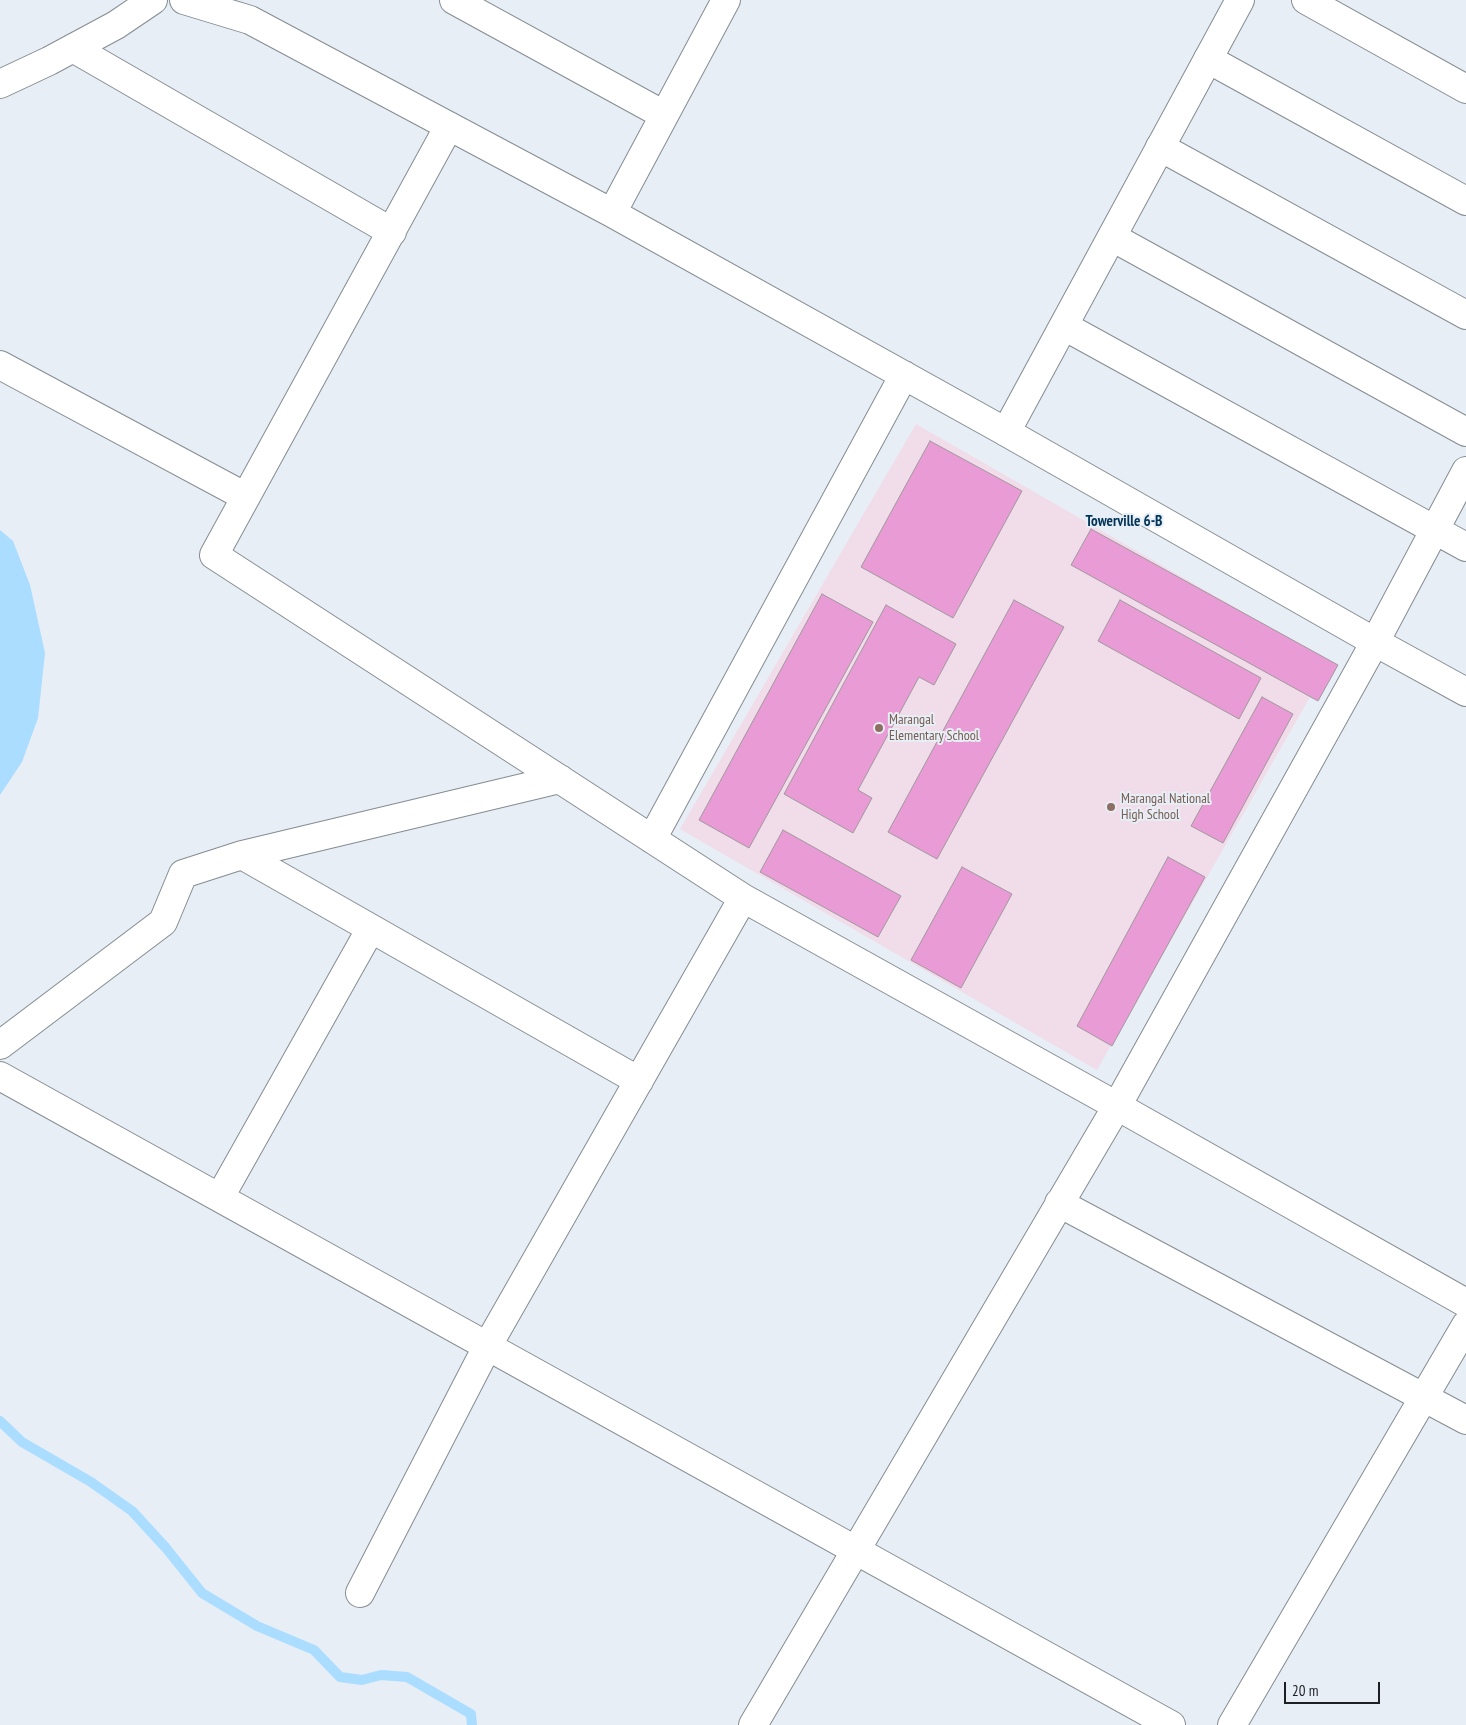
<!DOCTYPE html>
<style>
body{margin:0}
#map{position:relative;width:1466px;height:1725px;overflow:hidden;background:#e7eef5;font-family:"PT Sans Narrow",sans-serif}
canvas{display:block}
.scale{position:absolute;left:1284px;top:1682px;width:96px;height:22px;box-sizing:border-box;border:2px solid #1d1f22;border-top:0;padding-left:6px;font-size:15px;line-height:18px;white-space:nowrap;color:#1d1f22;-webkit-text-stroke:4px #e7eef5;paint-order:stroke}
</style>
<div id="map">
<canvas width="1466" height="1725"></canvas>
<div class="scale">20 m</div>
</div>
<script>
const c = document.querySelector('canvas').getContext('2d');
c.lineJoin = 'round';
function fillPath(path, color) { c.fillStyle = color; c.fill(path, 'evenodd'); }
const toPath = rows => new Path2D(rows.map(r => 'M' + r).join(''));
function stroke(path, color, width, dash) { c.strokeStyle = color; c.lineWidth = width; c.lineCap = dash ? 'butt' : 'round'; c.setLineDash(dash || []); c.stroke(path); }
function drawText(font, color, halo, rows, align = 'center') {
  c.font = font + ' "PT Sans Narrow",sans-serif'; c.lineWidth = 4; c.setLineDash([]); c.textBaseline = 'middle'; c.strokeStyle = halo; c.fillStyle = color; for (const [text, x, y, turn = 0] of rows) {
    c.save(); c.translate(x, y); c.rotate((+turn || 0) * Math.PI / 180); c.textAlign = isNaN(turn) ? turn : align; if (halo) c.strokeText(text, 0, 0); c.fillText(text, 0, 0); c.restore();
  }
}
fillPath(toPath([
 [916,424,1330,662,1097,1070,680,829]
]), '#f1dcea');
fillPath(toPath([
 [0,530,13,541,30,585,45,653,38,718,22,762,0,795]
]), '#adf');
stroke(toPath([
 [0,1421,22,1442,91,1482,132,1511,166,1548,202,1593,257,1626,314,1650,340,1677,362,1680,381,1675,407,1677,471,1714,472,1725]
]), '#adf', 10);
const building = toPath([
 [930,441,1022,491,953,618,861,567,930,441],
 [1091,529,1338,665,1318,701,1071,565,1091,529],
 [822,594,873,622,749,848,699,820,822,594],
 [1014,600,1064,627,937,859,888,832,1014,600],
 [1120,600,1261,678,1239,719,1098,641,1120,600],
 [886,605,956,644,934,685,919,677,858,790,872,798,853,833,784,794,886,605],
 [1262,697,1293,714,1223,843,1191,826,1262,697],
 [783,830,901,896,878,937,760,872,783,830],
 [1168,857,1205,877,1112,1046,1077,1026,1168,857],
 [962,867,1012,894,961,988,911,960,962,867]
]);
fillPath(building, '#e89bd4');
stroke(building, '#a1999e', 1);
const street = toPath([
 [184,0,250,20,612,213,1006,432],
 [454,0,664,115],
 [1306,0,1466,89],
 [73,48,392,232],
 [1208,59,1466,201],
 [0,84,49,61,116,25,153,0],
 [449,126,214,555,743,898,1117,1106,1466,1303],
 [1160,147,1466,315],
 [612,213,726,0],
 [1112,237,1466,432],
 [1064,326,1466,547],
 [0,365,246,497],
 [652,839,904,375],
 [242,855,639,1081],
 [0,1045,163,922,183,874,242,855,560,779],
 [0,1076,1171,1725],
 [220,1197,370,930],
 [1059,1203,1466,1420],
 [360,1593,488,1345,743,898],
 [753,1725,1117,1106,1375,642,1466,471],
 [1232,1725,1466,1325]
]);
const secondary = toPath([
 [1240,0,1006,432,1375,642,1466,692]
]);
stroke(street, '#858c92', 30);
stroke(secondary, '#858c92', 30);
stroke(street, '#fff', 28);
stroke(secondary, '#fff', 28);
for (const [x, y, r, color] of [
 [879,728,5,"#8d6e63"],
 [1111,807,5,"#8d6e63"]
]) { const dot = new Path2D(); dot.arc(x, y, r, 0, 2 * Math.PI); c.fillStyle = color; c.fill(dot); stroke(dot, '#e7eef5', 2); }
drawText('14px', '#785e54', '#e7eef5', [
 ["Marangal",889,720],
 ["Elementary School",889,736],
 ["Marangal National",1121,799],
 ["High School",1121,815]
], 'left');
drawText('bold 15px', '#023458', '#e7eef5', [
 ["Towerville 6-B",1124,522]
]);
</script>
